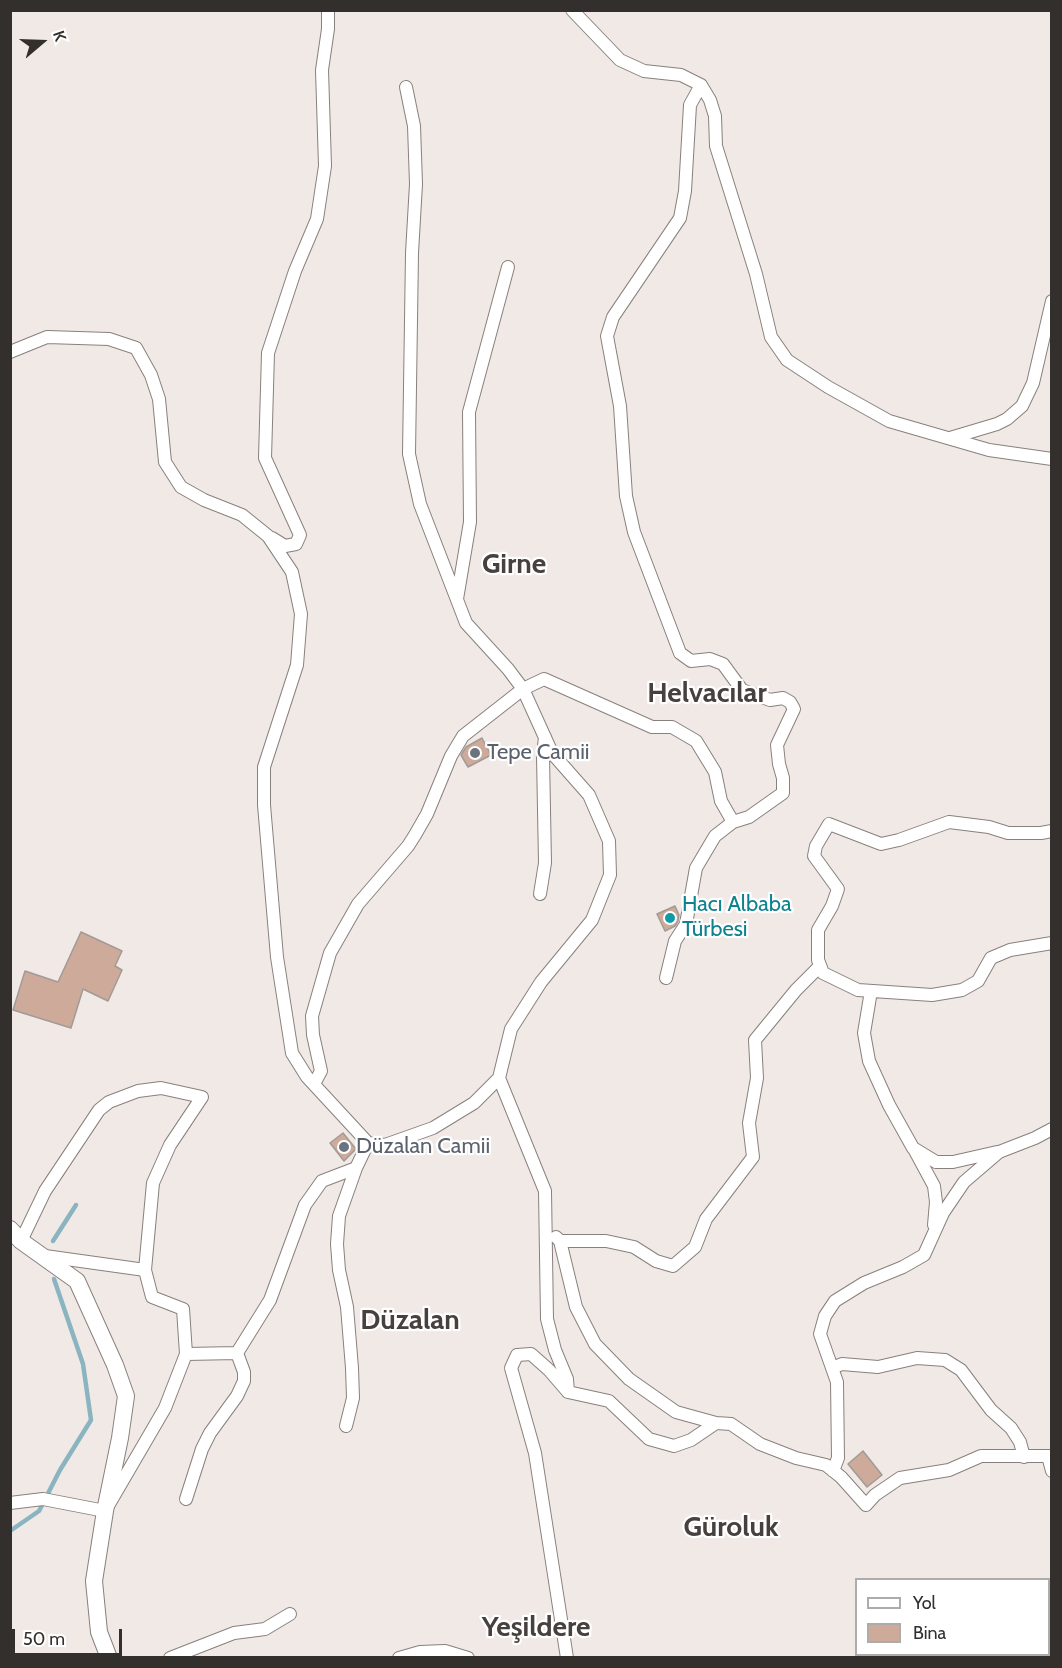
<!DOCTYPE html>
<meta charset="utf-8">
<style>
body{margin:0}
#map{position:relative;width:1062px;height:1668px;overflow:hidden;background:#f1e9e5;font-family:Cabin,sans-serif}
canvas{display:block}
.frame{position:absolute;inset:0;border:12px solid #322f2d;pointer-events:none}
.legend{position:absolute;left:855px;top:1578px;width:195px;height:78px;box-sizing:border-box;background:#fff;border:2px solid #adacab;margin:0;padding:8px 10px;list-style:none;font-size:18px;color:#322f2d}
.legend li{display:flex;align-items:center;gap:12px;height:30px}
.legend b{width:30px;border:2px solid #adacab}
.north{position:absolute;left:12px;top:12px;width:60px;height:60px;-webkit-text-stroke:4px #fff;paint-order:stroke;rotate:71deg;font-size:16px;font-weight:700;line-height:24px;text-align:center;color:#322f2d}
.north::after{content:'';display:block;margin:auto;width:21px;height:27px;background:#322f2d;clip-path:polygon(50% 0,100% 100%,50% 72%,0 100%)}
.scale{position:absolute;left:12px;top:1629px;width:110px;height:27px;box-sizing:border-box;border:3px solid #322f2d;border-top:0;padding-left:8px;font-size:18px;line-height:21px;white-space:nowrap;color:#322f2d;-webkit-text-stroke:4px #fff;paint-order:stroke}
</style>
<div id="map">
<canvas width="1062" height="1668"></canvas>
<div class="frame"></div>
<ul class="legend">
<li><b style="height:8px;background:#fff"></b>Yol</li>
<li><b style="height:16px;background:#cdaa99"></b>Bina</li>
</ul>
<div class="north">K</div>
<div class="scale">50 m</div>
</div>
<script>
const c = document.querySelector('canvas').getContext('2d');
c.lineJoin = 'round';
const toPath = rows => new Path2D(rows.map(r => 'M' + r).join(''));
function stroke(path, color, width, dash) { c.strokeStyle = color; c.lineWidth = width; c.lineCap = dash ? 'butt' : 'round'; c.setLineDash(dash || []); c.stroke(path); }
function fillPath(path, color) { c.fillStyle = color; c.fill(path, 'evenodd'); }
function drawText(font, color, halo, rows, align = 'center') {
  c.font = font + ' Cabin,sans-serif'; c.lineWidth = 4.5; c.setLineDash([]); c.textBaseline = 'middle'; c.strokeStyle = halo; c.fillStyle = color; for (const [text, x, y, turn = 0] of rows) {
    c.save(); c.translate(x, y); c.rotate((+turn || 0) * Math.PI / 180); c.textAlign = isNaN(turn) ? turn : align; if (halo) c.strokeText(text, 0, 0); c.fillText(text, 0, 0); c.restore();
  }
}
stroke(toPath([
 [53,1241,76,1205],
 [10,1531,39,1511,60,1470,91,1420,83,1364,54,1279]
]), '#8bb4c1', 4.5);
const building = toPath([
 [482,738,491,755,468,767,461,755,466,747,482,738],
 [675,906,679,915,678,921,675,926,665,931,657,914,675,906],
 [81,932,122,951,115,966,122,970,108,1001,83,989,71,1028,13,1010,25,971,58,982,81,932],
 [343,1133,356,1149,344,1161,330,1143,343,1133],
 [863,1451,882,1475,867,1487,848,1464,863,1451]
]);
fillPath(building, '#cdaa99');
stroke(building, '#a29a96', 1.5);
const street = toPath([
 [572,10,620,60,644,71,681,75,701,85,710,100,715,116,716,146,756,274,771,337,787,360,828,387,889,421,989,450,1052,459],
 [10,352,47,337,109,339,136,348,151,375,159,399,165,462,181,487,204,500,242,515,268,536,292,572,301,614,297,665,264,767,264,805,277,957,292,1053,307,1077,368,1143,385,1145,433,1128,474,1103,499,1078,511,1029,541,982,592,920,610,875,609,841,589,795,552,753,523,689,508,669,466,623,420,504,409,454,412,253,416,184,414,126,406,87],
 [950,438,997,424,1007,419,1022,406,1033,383,1052,301],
 [272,538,285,546,296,544,300,535,265,458,268,353,295,271,317,219,325,166,322,70,328,29,328,10],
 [457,599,470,522,469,412,508,267],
 [1052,831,1041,833,1008,833,989,827,949,822,899,840,881,844,829,824,816,846,814,856,838,889,832,906,818,930,818,960,823,973,858,990,932,995,962,990,978,981,991,958,1010,950,1052,943],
 [540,894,545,863,543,756,545,737],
 [666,978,675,941,686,924,696,868,715,836,733,822],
 [871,991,864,1033,869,1061,889,1105,913,1148,936,1162,953,1162,997,1152],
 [499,1078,545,1191,547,1319,555,1350,567,1379,568,1392,609,1401,649,1439,674,1446,691,1440,716,1423,731,1424,760,1444,796,1458,826,1465,841,1477,866,1505,875,1495,900,1478,949,1470,981,1456,1052,1456],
 [314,1084,321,1071,313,1035,312,1016,330,953,358,904,408,846,415,835,427,814,451,756,463,736,523,689,544,679,652,727,672,727,696,741,715,772,721,801,733,822,749,817,783,793,783,778,779,764,777,745,794,709,790,702,783,698,770,700,742,690,723,664,710,659,691,661,680,653,634,532,626,496,620,406,607,336,613,317,680,218,685,191,690,105,701,85],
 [914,1149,934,1186,936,1202,934,1225],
 [556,1237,560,1241,576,1307,595,1344,629,1379,676,1412,716,1423],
 [21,1241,45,1191,99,1110,109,1102,138,1091,161,1088,202,1097,170,1145,153,1183,145,1270,152,1297,183,1309,186,1354],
 [560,1241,606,1241,634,1247,656,1261,673,1266,695,1247,706,1219,753,1157,749,1123,757,1078,755,1040,796,990,820,966],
 [45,1256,145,1270],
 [832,1368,842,1364,878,1367,917,1358,945,1360,961,1370,991,1410,1011,1428,1020,1442,1024,1457],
 [346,1426,353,1398,352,1368,347,1307,339,1270,337,1244,339,1216,356,1168],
 [1048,1456,1052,1471],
 [833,1471,838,1458,837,1382,820,1334,825,1316,835,1301,864,1283,903,1267,924,1255,943,1213,964,1182,999,1152,1035,1138,1052,1129],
 [186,1499,202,1449,210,1433,237,1396,244,1381,244,1372,237,1353],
 [10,1503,43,1499,105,1511,165,1408,186,1354,237,1353,270,1300,305,1205,322,1181,356,1168,368,1143],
 [1048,1600,1052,1592],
 [170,1658,234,1633,265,1629,290,1614],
 [399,1658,420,1652,445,1651,468,1658],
 [567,1658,535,1453,511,1368,517,1355,531,1354,549,1370,568,1392],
 [1030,1658,1030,1654]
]);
const secondary = toPath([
 [10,1229,21,1241,77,1281,115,1365,126,1396,120,1438,105,1511,94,1581,99,1632,109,1658]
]);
stroke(street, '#88807d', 14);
stroke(secondary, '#88807d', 18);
stroke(street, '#fff', 12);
stroke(secondary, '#fff', 16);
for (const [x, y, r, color] of [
 [475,753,6,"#6b7280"],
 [670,918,6,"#0f9aa8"],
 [344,1147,6,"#6b7280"]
]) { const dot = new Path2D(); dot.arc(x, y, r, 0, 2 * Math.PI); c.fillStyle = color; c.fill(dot); stroke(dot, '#fff', 2); }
drawText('22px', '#5b616d', '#fff', [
 ["Tepe Camii",487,753],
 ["Düzalan Camii",356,1147]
], 'left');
drawText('22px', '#0d838f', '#fff', [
 ["Hacı Albaba",682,905],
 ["Türbesi",682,930]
], 'left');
drawText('bold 28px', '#47413e', '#fff', [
 ["Girne",514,565],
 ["Helvacılar",707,694],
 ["Düzalan",410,1321],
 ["Güroluk",731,1528],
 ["Yeşildere",536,1628]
]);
</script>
